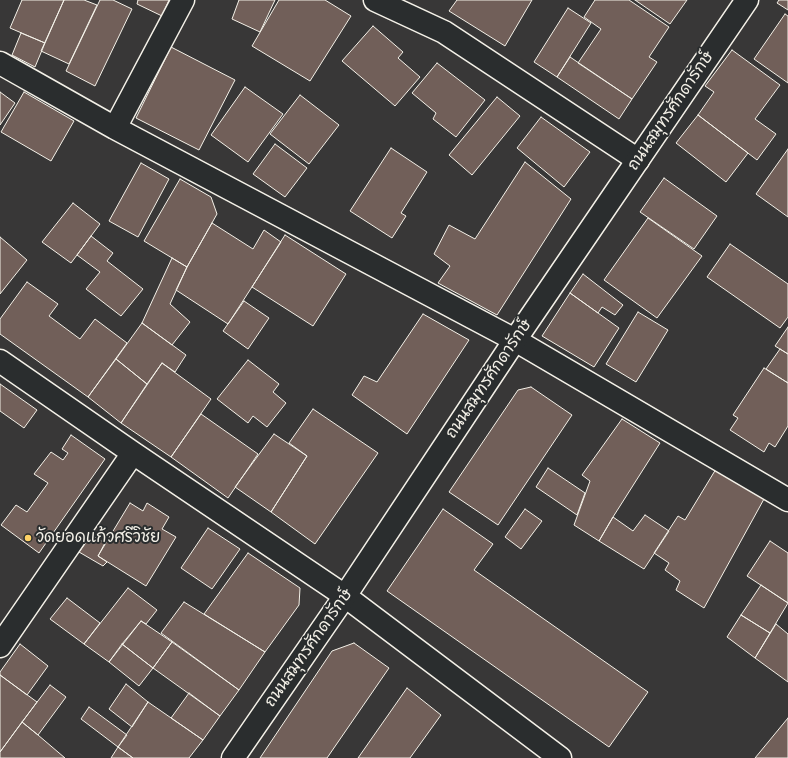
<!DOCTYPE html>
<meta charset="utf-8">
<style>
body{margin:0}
canvas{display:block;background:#383737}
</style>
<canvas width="788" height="758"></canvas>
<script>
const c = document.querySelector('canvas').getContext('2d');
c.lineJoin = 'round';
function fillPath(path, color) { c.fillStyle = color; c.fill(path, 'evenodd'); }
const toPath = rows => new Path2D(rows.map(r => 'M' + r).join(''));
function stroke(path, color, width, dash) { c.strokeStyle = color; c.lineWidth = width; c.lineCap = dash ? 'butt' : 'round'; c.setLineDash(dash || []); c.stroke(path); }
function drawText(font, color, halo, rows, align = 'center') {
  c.font = font + ' Caveat,"Playpen Sans Thai",sans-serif'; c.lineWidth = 4; c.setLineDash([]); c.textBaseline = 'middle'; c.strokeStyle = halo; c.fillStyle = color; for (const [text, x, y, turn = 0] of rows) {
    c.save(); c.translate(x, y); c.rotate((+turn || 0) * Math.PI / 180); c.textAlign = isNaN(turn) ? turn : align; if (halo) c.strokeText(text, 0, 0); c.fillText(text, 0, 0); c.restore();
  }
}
const building = toPath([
 [22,0,64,0,45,43,10,28,22,0],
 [64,0,84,0,97,5,69,64,41,51,64,0],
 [100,0,113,0,132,9,95,86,66,71,100,0],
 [138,0,169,0,162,16,137,4,138,0],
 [239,0,275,0,260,32,232,19,239,0],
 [279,0,325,0,351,16,310,81,252,46,279,0],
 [457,0,532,0,505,46,449,11,457,0],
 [595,0,629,0,669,27,649,57,657,62,632,99,578,63,601,29,584,17,595,0],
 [635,0,687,0,670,24,635,0],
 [779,0,788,0,788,10,777,3,779,0],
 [568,8,591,23,557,77,534,62,568,8],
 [785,14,788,16,788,83,754,59,785,14],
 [373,26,403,52,398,58,420,77,395,106,342,61,373,26],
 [21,33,45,43,35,67,12,55,21,33],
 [171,47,235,80,199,150,136,118,171,47],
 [732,50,780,85,755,119,776,134,757,160,698,115,714,92,705,86,732,50],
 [570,57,632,99,619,119,557,77,570,57],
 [437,63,485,100,456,137,433,119,436,113,412,93,437,63],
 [245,87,283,114,248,162,211,135,245,87],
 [0,92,15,103,0,125,0,92],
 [24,92,74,121,51,161,1,132,24,92],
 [300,95,339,125,309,164,270,134,300,95],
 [497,97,520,116,472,175,449,155,497,97],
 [698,115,748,153,726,182,676,143,698,115],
 [541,117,590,152,564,187,517,148,541,117],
 [275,144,307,168,285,197,253,174,275,144],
 [391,148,427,172,401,213,406,216,392,238,350,211,391,148],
 [788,149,788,217,756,194,788,149],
 [525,162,571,199,497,315,438,283,450,266,434,254,449,225,475,239,525,162],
 [141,163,169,179,138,237,109,221,141,163],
 [664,178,717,216,694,249,640,212,664,178],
 [180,179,211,197,217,214,187,267,144,241,180,179],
 [73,203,100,224,71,263,42,242,73,203],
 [648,218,702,256,657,318,604,280,648,218],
 [212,223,253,249,264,230,281,242,228,324,176,290,187,267,212,223],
 [285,235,346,274,313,326,252,287,285,235],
 [91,236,113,253,107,261,143,289,121,316,86,289,100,272,77,255,91,236],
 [0,237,27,260,0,294,0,237],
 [730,244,788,284,788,317,780,328,707,277,730,244],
 [172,258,187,267,170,304,190,322,172,345,142,323,172,258],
 [583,274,623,305,615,315,602,307,598,313,570,293,583,274],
 [27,282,58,304,49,316,80,339,95,319,127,343,88,397,0,334,0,319,27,282],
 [570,293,619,328,594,367,542,336,570,293],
 [244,301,269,318,248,349,223,331,244,301],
 [638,312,668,330,636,382,606,364,638,312],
 [423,314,469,340,407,434,352,395,364,376,377,382,423,314],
 [142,323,186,355,175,372,162,363,147,384,116,359,142,323],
 [788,327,788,354,775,346,788,327],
 [780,349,788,354,788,383,766,369,780,349],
 [116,359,147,384,121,423,88,397,116,359],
 [248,360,279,384,273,392,286,403,267,427,253,416,248,423,217,399,248,360],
 [162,363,211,399,171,457,121,423,162,363],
 [764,368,788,383,788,426,775,447,769,443,764,452,730,430,738,418,733,415,764,368],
 [0,384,37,410,24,428,0,411,0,384],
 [531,387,572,415,498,525,449,492,518,390,531,387],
 [313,409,378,453,315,544,271,512,307,456,289,443,313,409],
 [201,414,258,454,228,498,171,457,201,414],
 [622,419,660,443,613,517,599,541,574,525,590,481,582,475,622,419],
 [274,434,307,456,271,512,235,487,274,434],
 [71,435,105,459,39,553,1,525,16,505,27,512,48,483,34,474,51,452,63,460,68,453,62,449,71,435],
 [548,468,585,493,577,515,536,487,548,468],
 [716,469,764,499,704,608,676,590,680,581,665,570,669,563,654,553,678,516,685,520,716,469],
 [130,503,143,511,147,503,169,517,162,529,176,537,146,586,98,556,130,503],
 [443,509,493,544,474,570,648,692,609,747,387,591,443,509],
 [525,509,542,521,521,549,505,537,525,509],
 [645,515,669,531,644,569,599,541,613,517,633,531,645,515],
 [208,528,240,549,212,589,181,568,208,528],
 [91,535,105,543,98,556,107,562,103,566,79,552,91,535],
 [770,541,788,553,788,603,747,576,770,541],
 [248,553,300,588,299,605,265,652,204,614,248,553],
 [761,585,788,603,770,633,741,615,761,585],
 [128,588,157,610,146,624,141,621,109,662,84,644,128,588],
 [67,598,100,623,84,644,50,619,67,598],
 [184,602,265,652,239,690,161,633,184,602],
 [741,615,770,633,755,658,727,637,741,615],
 [141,621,172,642,153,668,122,644,141,621],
 [776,624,788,634,788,682,755,658,776,624],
 [172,642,239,690,220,716,153,668,172,642],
 [354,643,389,668,327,758,260,758,332,651,354,643],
 [20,644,48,666,27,695,0,675,0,672,20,644],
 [122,644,153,668,139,686,109,662,122,644],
 [0,675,37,702,0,752,0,675],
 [126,684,148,702,132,727,109,709,126,684],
 [50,685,66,697,38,735,22,722,50,685],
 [407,688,441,715,410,758,358,758,407,688],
 [189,693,220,716,203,740,171,718,189,693],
 [148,702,203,740,189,758,133,758,118,747,148,702],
 [89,707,127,735,118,747,81,719,89,707],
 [788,718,788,758,755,758,788,718],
 [22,722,38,735,65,758,0,758,0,752,22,722],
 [118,747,133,758,111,758,118,747]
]);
fillPath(building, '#715f59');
stroke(building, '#f4f1e8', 1);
const minor = toPath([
 [375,0,444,32,638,160],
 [0,63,115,128,515,340,788,500],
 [115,128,183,0],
 [0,361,133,453,345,596,560,758],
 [0,646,133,453]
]);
const primary = toPath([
 [233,758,345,596,515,340,747,0]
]);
stroke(minor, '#f4f1e8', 25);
stroke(primary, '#f4f1e8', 25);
stroke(minor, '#2a2d2e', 22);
stroke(primary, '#2a2d2e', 22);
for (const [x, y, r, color] of [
 [28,538,4,"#ffd166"]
]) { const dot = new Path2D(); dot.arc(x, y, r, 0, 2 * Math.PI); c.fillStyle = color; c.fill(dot); stroke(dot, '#2a2d2e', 1.5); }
drawText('16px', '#f4f1e8', '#2a2d2e', [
 ["ถนนสมุทรศักดารักษ์",671,111,-56],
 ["ถนนสมุทรศักดารักษ์",489,379,-56],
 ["ถนนสมุทรศักดารักษ์",309,648,-55]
]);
drawText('16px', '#f4f1e8', '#2a2d2e', [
 ["วัดยอดแก้วศรีวิชัย",36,538]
], 'left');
</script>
